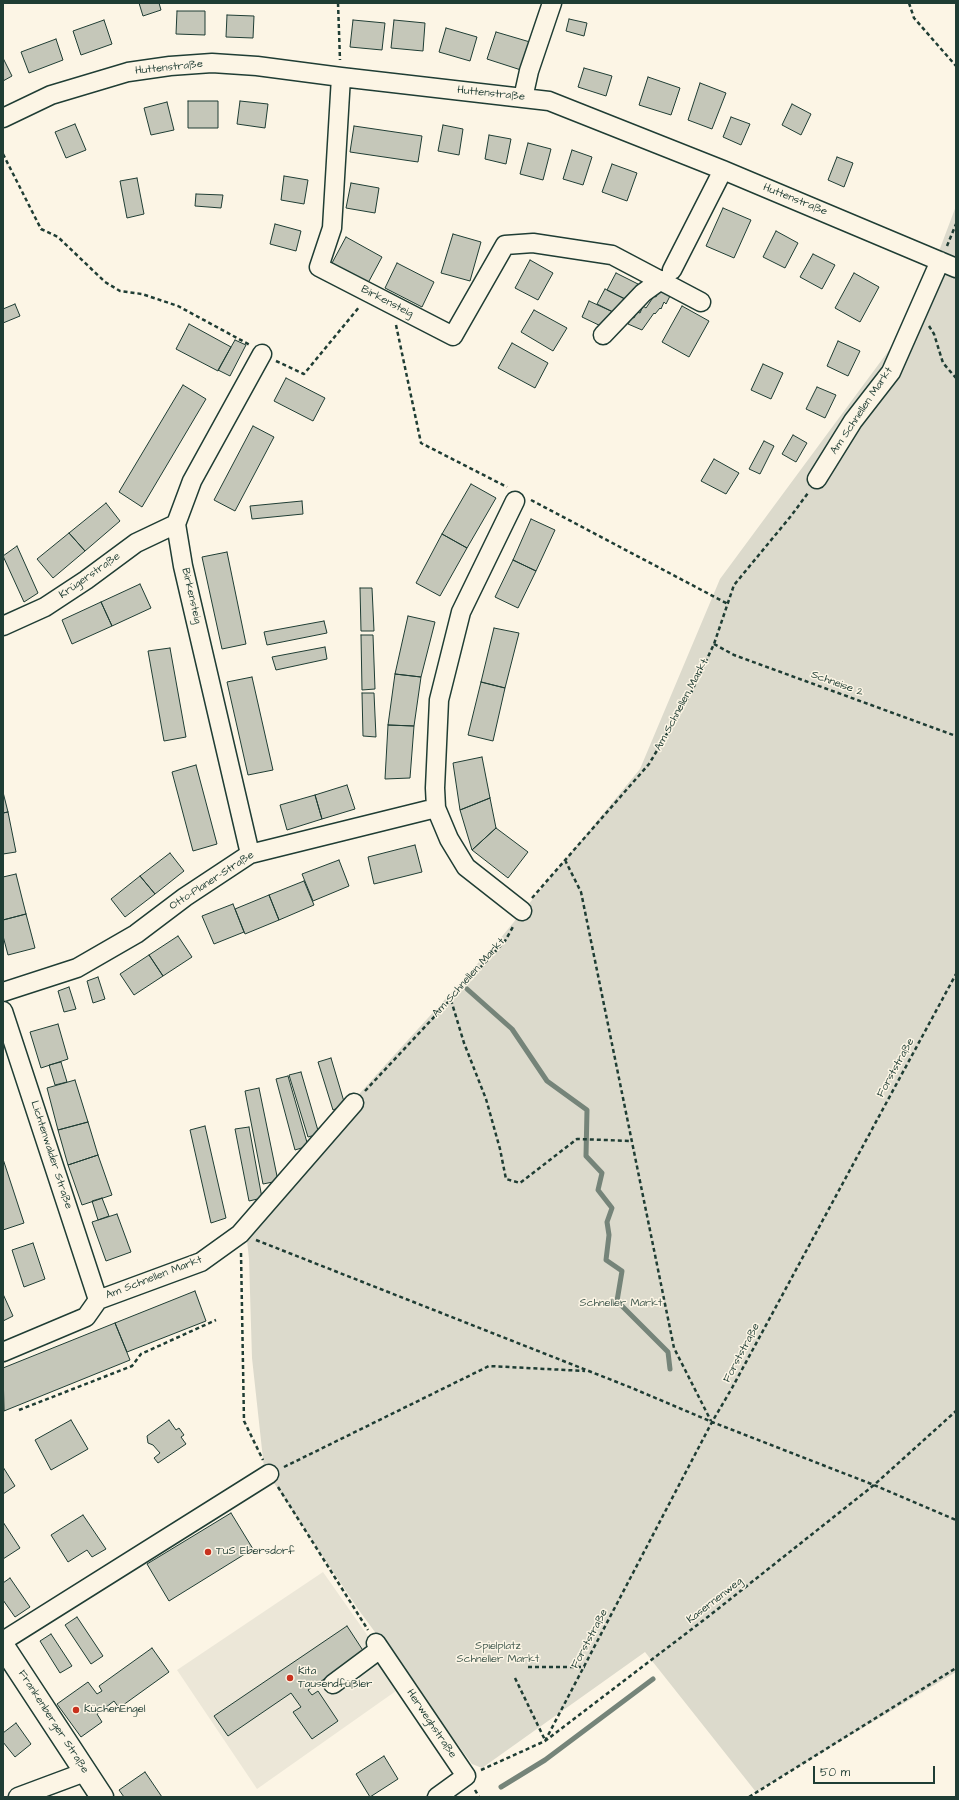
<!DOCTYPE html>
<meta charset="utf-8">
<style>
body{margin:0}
#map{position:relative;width:959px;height:1800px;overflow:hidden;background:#fcf5e5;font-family:"Architects Daughter",sans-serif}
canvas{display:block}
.frame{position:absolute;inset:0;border:4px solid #1f3d34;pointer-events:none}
.scale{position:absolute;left:813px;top:1766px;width:122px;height:18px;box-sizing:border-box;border:2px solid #1f3d34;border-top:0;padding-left:5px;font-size:12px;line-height:14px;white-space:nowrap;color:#1f3d34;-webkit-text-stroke:3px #fcf5e5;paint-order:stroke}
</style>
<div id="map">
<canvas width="959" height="1800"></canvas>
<div class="frame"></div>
<div class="scale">50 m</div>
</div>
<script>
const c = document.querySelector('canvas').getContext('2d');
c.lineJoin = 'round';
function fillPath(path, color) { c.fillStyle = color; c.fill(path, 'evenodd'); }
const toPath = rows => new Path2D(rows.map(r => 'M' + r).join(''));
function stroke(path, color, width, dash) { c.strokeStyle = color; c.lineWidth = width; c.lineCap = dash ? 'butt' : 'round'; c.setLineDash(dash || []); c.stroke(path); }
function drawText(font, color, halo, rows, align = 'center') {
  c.font = font + ' "Architects Daughter",sans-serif'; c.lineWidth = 3; c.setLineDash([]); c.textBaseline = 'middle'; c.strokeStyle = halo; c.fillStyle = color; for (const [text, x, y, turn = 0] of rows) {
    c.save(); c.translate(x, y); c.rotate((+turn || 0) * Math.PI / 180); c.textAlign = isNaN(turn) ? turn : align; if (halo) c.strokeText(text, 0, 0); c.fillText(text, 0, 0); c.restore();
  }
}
fillPath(toPath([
 [323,1572,403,1686,257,1789,177,1670]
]), '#ece7d8');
fillPath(toPath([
 [956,206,956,1672,756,1792,645,1652,482,1768,472,1764,358,1609,264,1468,252,1358,249,1259,245,1221,387,1063,499,940,640,769,720,579,915,315]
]), '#dcdacc');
stroke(toPath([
 [467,989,512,1029,547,1081,587,1110,586,1156,602,1173,598,1190,612,1208,607,1222,609,1235,606,1260,622,1271,617,1301,668,1352,670,1369],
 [501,1787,545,1760,653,1679]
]), '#758479', 5);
const building = toPath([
 [139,3,159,3,161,10,143,16,139,3],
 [177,11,205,11,205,35,176,34,177,11],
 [227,15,254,16,253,38,226,37,227,15],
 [569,19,587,23,584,36,566,31,569,19],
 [104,20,112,44,81,55,73,31,104,20],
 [353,20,385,23,382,50,350,47,353,20],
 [394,20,425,23,423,51,391,48,394,20],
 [446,28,477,37,470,61,439,52,446,28],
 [496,32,530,42,521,70,487,59,496,32],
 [56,39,63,60,29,73,21,52,56,39],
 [3,58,12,76,3,81,3,58],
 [584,68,612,76,606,96,578,87,584,68],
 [648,77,680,88,671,115,639,105,648,77],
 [700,83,726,93,712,129,688,120,700,83],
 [188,101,218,101,218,128,188,128,188,101],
 [240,101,268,104,265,128,237,124,240,101],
 [167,102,174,130,151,135,144,108,167,102],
 [792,104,811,114,801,135,782,125,792,104],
 [731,117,750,124,741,145,723,137,731,117],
 [75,124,86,150,66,158,55,132,75,124],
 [443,125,463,129,459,155,438,151,443,125],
 [354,126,422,136,418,162,350,152,354,126],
 [489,135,511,139,506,164,485,159,489,135],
 [528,143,551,149,543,180,520,174,528,143],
 [572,150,592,157,583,185,563,179,572,150],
 [837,157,853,163,844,187,828,180,837,157],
 [612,164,637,173,627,201,602,192,612,164],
 [284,176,308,180,304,204,281,200,284,176],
 [137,178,144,214,127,218,120,181,137,178],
 [351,183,379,188,375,213,346,208,351,183],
 [196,194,223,195,221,208,195,206,196,194],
 [723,208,751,220,734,258,706,246,723,208],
 [275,224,301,231,296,251,270,244,275,224],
 [776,231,798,243,785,268,763,257,776,231],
 [453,234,481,242,470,281,441,273,453,234],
 [346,237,382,257,368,283,332,263,346,237],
 [813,254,835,265,822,289,800,277,813,254],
 [530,260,553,273,538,300,515,288,530,260],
 [397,263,434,282,422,307,385,288,397,263],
 [616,273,638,284,629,301,607,290,616,273],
 [854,273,879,287,860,322,835,308,854,273],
 [605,289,625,299,617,314,597,304,605,289],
 [659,290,670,296,666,304,664,302,661,309,660,308,655,314,654,313,642,330,628,324,632,317,634,318,637,312,640,313,643,306,646,308,654,296,656,297,659,290],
 [589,301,613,312,605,328,582,317,589,301],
 [15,304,20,316,3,323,3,309,15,304],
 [682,306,709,321,689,357,662,342,682,306],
 [534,310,567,328,553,351,521,332,534,310],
 [189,324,231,347,218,371,176,349,189,324],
 [235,340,246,345,230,376,218,370,235,340],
 [838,341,860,351,848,376,827,366,838,341],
 [512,343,548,363,535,388,498,368,512,343],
 [763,364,783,373,771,399,751,390,763,364],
 [286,378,325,398,313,421,274,401,286,378],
 [183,385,206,399,142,507,119,492,183,385],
 [817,387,836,395,825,418,806,409,817,387],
 [253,426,274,437,235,511,214,500,253,426],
 [793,435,807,443,796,462,782,454,793,435],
 [764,441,774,446,760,474,749,469,764,441],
 [714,459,739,473,726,494,701,481,714,459],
 [471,484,496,498,467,548,442,534,471,484],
 [302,501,303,514,252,519,250,506,302,501],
 [106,503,120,521,85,551,69,533,106,503],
 [531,519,555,530,536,571,513,560,531,519],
 [69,533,85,551,53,578,37,559,69,533],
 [442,534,467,548,440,596,416,583,442,534],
 [17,546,38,593,24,602,3,556,17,546],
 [227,552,246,644,222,649,202,557,227,552],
 [513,560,536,571,518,608,495,597,513,560],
 [140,584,151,608,112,626,101,602,140,584],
 [360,588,372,588,374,631,361,631,360,588],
 [101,602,112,626,72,644,62,620,101,602],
 [408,616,435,622,421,677,395,674,408,616],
 [324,621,327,633,267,645,264,632,324,621],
 [494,628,519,633,505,688,481,682,494,628],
 [361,635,373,635,375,689,362,690,361,635],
 [325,647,327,659,276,670,272,657,325,647],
 [170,648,186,737,164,741,148,651,170,648],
 [395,674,421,677,414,726,388,725,395,674],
 [252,677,273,770,248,775,227,682,252,677],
 [481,682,505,688,493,741,468,735,481,682],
 [362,693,374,693,376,737,363,736,362,693],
 [388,725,414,726,410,778,385,779,388,725],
 [482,757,490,798,460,810,453,763,482,757],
 [196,765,217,844,193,851,172,772,196,765],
 [347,785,355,809,322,819,315,795,347,785],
 [3,792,8,812,3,813,3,792],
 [315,795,322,819,287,830,280,805,315,795],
 [490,798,496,828,472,850,460,810,490,798],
 [8,812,16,852,3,854,3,813,8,812],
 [496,828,528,852,508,878,472,850,496,828],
 [415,845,422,872,374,884,368,857,415,845],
 [170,853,184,871,155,894,140,876,170,853],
 [339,860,349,886,313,901,302,874,339,860],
 [16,874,26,914,3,920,3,877,16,874],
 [140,876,155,894,125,917,111,899,140,876],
 [304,881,314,905,279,920,269,895,304,881],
 [269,895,279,920,245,934,235,909,269,895],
 [233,904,244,932,214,944,202,916,233,904],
 [26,914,35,948,8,955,3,936,3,920,26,914],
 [178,936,192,957,163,976,149,955,178,936],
 [149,955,163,976,134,995,120,974,149,955],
 [98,977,105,999,93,1003,87,981,98,977],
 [69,987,76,1009,64,1012,58,991,69,987],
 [58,1024,68,1059,41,1068,30,1032,58,1024],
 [331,1058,345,1105,333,1110,318,1062,331,1058],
 [61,1062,67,1082,55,1085,49,1065,61,1062],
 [301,1072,319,1134,308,1137,289,1075,301,1072],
 [288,1076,308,1146,295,1150,276,1079,288,1076],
 [75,1080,88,1122,58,1130,47,1088,75,1080],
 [259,1088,278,1181,263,1184,245,1091,259,1088],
 [88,1122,98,1155,68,1165,58,1130,88,1122],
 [205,1126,226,1218,211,1223,190,1130,205,1126],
 [249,1127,262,1198,249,1201,235,1129,249,1127],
 [98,1155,112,1195,82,1205,68,1165,98,1155],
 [3,1159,24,1223,3,1230,3,1159],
 [102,1198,109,1216,98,1220,92,1201,102,1198],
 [117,1214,131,1252,106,1261,92,1222,117,1214],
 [33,1243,45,1279,24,1287,12,1250,33,1243],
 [195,1291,206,1321,127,1352,115,1323,195,1291],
 [3,1294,13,1316,3,1321,3,1294],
 [115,1323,130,1360,4,1411,3,1368,115,1323],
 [71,1420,88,1449,51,1470,35,1440,71,1420],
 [169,1420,176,1430,179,1428,184,1435,181,1437,186,1444,158,1463,154,1458,160,1453,153,1445,148,1443,147,1436,169,1420],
 [3,1467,15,1486,3,1494,3,1467],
 [231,1513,253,1549,169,1601,147,1564,231,1513],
 [83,1515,106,1549,92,1557,87,1550,68,1562,51,1535,83,1515],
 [3,1522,20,1548,3,1559,3,1522],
 [10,1578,30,1607,15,1617,3,1600,3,1583,10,1578],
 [77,1617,103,1656,91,1664,65,1625,77,1617],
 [347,1626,364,1652,308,1690,312,1695,318,1691,338,1721,312,1739,293,1712,301,1707,291,1693,228,1736,214,1716,347,1626],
 [51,1634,72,1666,60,1673,40,1641,51,1634],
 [152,1648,169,1672,119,1708,114,1701,97,1714,102,1722,81,1737,57,1704,88,1682,97,1694,102,1691,99,1686,152,1648],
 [16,1723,31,1744,15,1757,3,1742,3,1733,16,1723],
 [384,1756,398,1779,370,1797,356,1774,384,1756],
 [145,1772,162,1797,124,1797,119,1790,145,1772]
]);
fillPath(building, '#c5c7b9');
stroke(building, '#1f3d34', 1);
const minor = toPath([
 [341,77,332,228,319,267,453,336,505,245,533,243,612,255,701,302],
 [523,98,529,71,552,3],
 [3,118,51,95,128,72,170,66,212,63,257,66,341,77,549,101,723,170,956,268],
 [672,270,723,170],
 [603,335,643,293,661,280],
 [817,479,853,421,891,372,940,261],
 [515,501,461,612,439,700,435,788,436,808,449,839,466,867,522,911],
 [3,626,45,607,86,580,136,543,176,524],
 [250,854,183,566,176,524,192,481,262,354],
 [3,992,77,968,136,934,185,897,250,854,436,808],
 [3,1011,98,1300],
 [3,1352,86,1317,98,1300,201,1262,240,1234,354,1103],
 [3,1641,269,1474],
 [376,1643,466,1776,437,1797],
 [333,1684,380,1649],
 [18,1797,85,1772]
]);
const major = toPath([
 [3,1646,102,1797]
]);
stroke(minor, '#1f3d34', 21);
stroke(major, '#1f3d34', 25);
stroke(toPath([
 [338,3,340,60],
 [909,3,914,18,956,66],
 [3,154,41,229,58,237,105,282,120,291,142,294,178,306,250,345],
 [947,246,956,224],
 [396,325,421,443,507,487],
 [929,326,934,334,943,363,956,378],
 [276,361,304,374,360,306],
 [531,500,728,604],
 [714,644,734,655,956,736],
 [565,860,581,892,674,1348,711,1421],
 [532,898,649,764,690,695,714,644,734,585,791,516,808,493],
 [451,1000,464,1043,486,1099,500,1149,506,1179,520,1183,577,1139,632,1141],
 [365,1091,505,941,514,925],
 [256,1240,632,1388,712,1422,874,1485,956,1520],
 [241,1253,244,1421,263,1460],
 [19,1410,132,1366,141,1354,216,1320],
 [284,1467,489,1366,585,1371],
 [278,1487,368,1630],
 [528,1667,585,1667],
 [515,1678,545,1740],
 [545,1741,712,1422,732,1388,956,974],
 [481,1770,545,1741,709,1616,874,1485,956,1411],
 [475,1790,479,1797],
 [749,1797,956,1668]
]), '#1f3d34', 2.5, [4, 3]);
stroke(minor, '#fcf5e5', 18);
stroke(major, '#fcf5e5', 22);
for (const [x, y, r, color] of [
 [208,1552,4,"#c8321e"],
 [290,1678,4,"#c8321e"],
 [76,1710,4,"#c8321e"]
]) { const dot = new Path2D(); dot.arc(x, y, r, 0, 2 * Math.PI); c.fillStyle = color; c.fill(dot); stroke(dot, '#fcf5e5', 1.5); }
drawText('11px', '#1f3d34', '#fcf5e5', [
 ["Huttenstraße",169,68,-6],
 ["Huttenstraße",491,94,6],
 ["Huttenstraße",795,200,22],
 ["Birkensteig",387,302,27],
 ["Am Schnellen Markt",862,411,-56],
 ["Krügerstraße",90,576,-35],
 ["Birkensteig",191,596,77],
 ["Schneise 2",837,684,20],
 ["Am Schnellen Markt",682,705,-62],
 ["Otto-Planer-Straße",212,881,-33],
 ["Am Schnellen Markt",469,978,-48],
 ["Forststraße",896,1068,-61],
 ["Lichtenwalder Straße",51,1155,72],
 ["Am Schnellen Markt",154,1278,-21],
 ["Forststraße",742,1353,-62],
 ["Kasernenweg",715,1601,-38],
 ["Forststraße",590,1639,-62],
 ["Frankenberger Straße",53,1722,57],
 ["Herweghstraße",431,1724,56]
]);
drawText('11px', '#455c52', '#fcf5e5', [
 ["Schneller Markt",621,1304],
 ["Spielplatz",498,1647],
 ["Schneller Markt",498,1660]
]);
drawText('11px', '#1f3d34', '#fcf5e5', [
 ["TuS Ebersdorf",216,1552],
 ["Kita",298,1672],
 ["Tausendfüßler",298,1685],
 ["KüchenEngel",84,1710]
], 'left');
</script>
